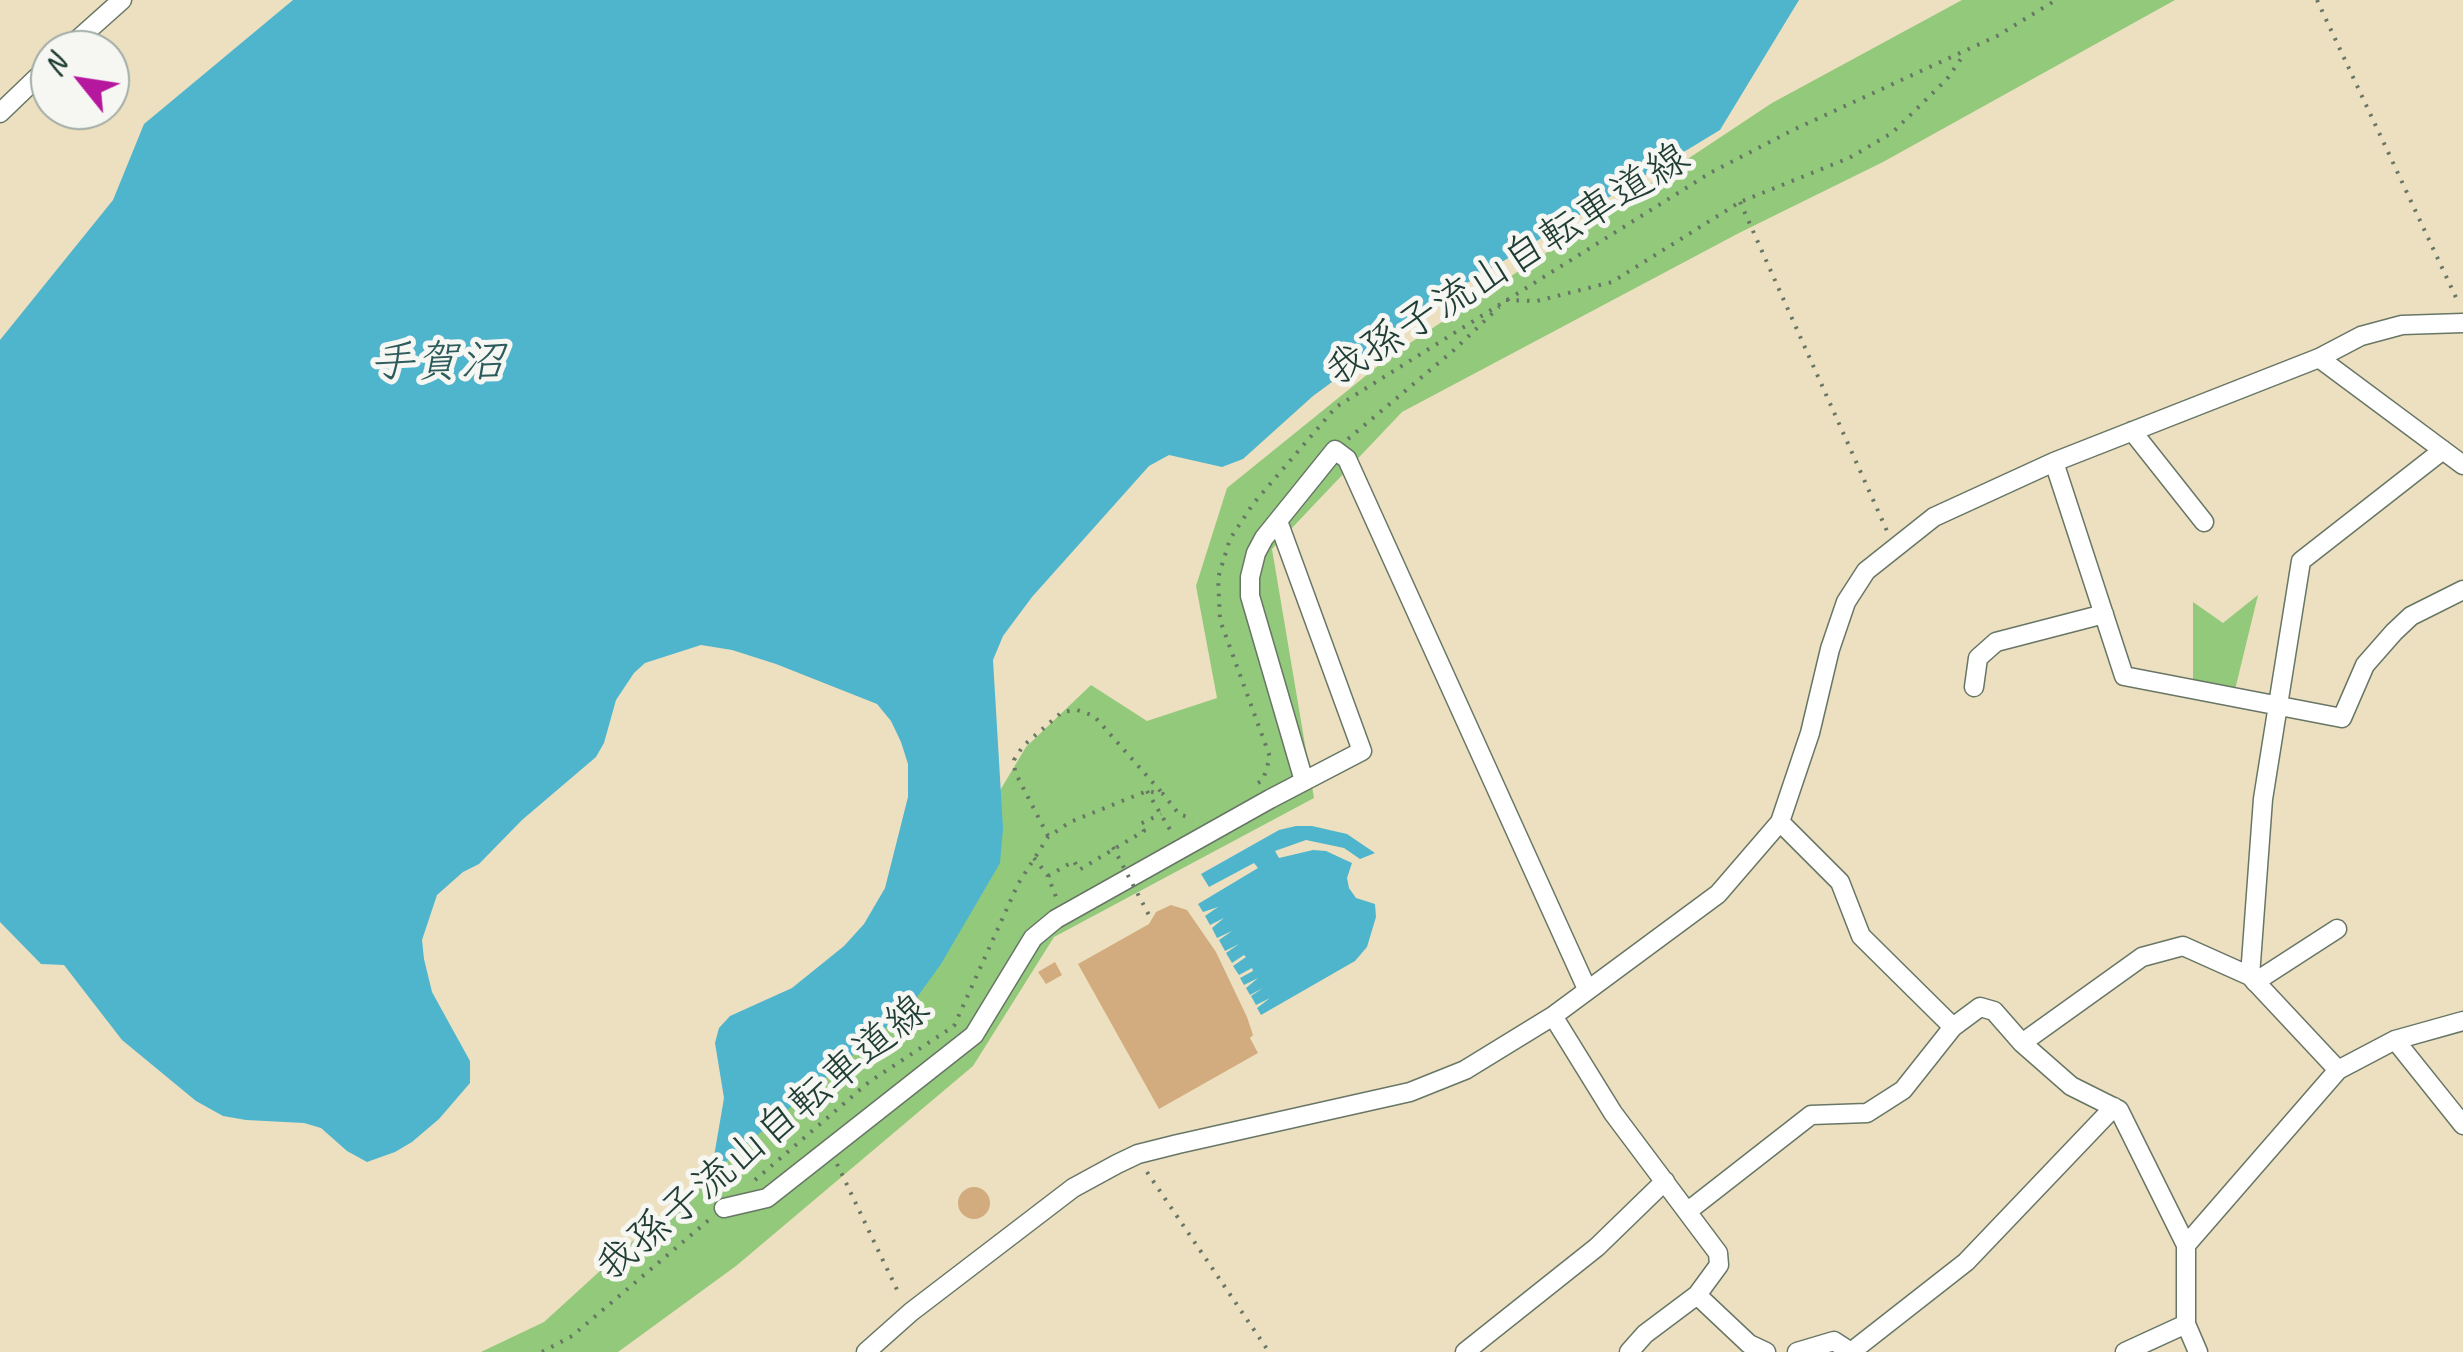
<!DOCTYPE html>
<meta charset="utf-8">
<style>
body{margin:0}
#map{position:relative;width:2463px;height:1352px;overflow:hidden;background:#ede0c0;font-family:Caveat,sans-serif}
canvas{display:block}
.north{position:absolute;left:30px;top:30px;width:100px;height:100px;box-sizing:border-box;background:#f6f6f2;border:2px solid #a0aca6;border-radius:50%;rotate:300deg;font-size:28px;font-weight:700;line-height:40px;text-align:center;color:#1f3d34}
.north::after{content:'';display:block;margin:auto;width:35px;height:45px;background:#b5179e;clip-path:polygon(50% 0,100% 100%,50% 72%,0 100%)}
</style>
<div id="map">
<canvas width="2463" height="1352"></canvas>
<div class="north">N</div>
</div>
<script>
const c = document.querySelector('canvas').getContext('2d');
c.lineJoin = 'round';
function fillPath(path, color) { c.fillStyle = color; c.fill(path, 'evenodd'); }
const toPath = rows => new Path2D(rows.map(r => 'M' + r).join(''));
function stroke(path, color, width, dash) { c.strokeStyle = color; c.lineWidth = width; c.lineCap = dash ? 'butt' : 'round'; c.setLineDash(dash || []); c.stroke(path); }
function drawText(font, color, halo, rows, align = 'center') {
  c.font = font + ' Caveat,"Klee One",sans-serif'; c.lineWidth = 10; c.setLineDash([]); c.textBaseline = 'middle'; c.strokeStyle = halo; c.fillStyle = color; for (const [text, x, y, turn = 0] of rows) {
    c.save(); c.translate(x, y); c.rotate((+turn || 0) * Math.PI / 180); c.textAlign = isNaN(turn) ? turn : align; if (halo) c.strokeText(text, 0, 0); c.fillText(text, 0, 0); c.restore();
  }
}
fillPath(toPath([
 [1962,0,2175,0,1883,162,1739,233,1402,412,1272,549,1314,798,1054,937,973,1066,736,1266,618,1352,481,1352,544,1322,848,1045,1026,747,1091,685,1147,721,1217,698,1196,586,1227,488,1389,357,1772,103],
 [2258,595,2233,698,2193,690,2193,602,2223,623]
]), '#92c97b');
fillPath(toPath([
 [293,0,1799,0,1720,130,1467,283,1313,396,1243,459,1222,467,1169,455,1149,466,1032,597,1003,636,993,660,1003,828,1000,863,941,964,910,1007,711,1174,724,1098,715,1043,719,1028,730,1016,792,988,844,946,864,924,885,888,908,797,908,764,901,742,891,721,877,704,776,664,732,650,701,645,645,663,634,673,616,700,604,743,596,757,522,820,479,864,463,872,437,895,422,940,424,959,432,992,470,1061,470,1083,439,1119,412,1142,395,1152,367,1162,347,1151,321,1128,304,1123,246,1120,223,1116,196,1101,122,1040,64,965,41,964,0,922,0,340,113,200,144,124],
 [1296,826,1312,826,1347,834,1375,853,1360,859,1344,848,1306,840,1275,851,1279,858,1313,850,1326,851,1352,863,1347,878,1349,888,1356,898,1375,904,1376,917,1367,947,1355,961,1261,1015,1257,1008,1270,998,1256,1005,1251,996,1263,988,1250,995,1246,988,1258,978,1244,985,1240,978,1253,971,1252,968,1239,975,1233,966,1246,957,1244,955,1232,963,1226,953,1239,944,1225,951,1219,940,1232,931,1217,938,1212,928,1224,918,1210,925,1205,916,1218,907,1203,912,1198,904,1258,868,1254,863,1209,887,1201,874,1279,830]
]), '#4fb5cd');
fillPath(toPath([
 [1171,905,1187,910,1216,952,1247,1017,1253,1035,1250,1038,1258,1053,1159,1109,1078,964,1149,924,1156,912],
 [1055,962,1062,975,1046,984,1038,972],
 '958 1203a16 16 0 1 1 32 0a16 16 0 1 1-32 0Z'
]), '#d2ac7f');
const minor = toPath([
 [66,50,122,0],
 [0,113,50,65],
 [2319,358,2463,465],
 [2132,431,2204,522],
 [2054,462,2124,676,2342,718,2365,665,2394,632,2411,616,2463,590],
 [1974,687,1978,658,1996,642,2104,614],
 [1304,781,1250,596,1250,577,1256,553,1264,538,1335,450,1347,459,1587,989],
 [1780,822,1840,882,1861,936,1953,1027],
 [2250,976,2263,799,2301,561,2443,450],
 [2255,982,2337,929],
 [1553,1016,1613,1113,1718,1253,1719,1265,1697,1295,1645,1334,1629,1352],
 [2395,1040,2463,1125],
 [2022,1043,2142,957,2183,946,2250,976,2338,1070],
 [724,1208,767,1198,974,1035,1033,938,1056,919,1270,799,1362,751,1278,521],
 [1688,1211,1811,1115,1867,1113,1903,1090,1953,1027,1980,1007,1994,1011,2022,1043,2071,1086,2119,1110,2186,1245,2186,1324,2198,1352],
 [2186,1245,2338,1070,2395,1040,2463,1021],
 [1697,1295,1749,1344,1766,1352],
 [866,1352,911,1312,1073,1188,1117,1164,1138,1154,1178,1144,1410,1092,1465,1070,1553,1016,1718,894,1780,822,1810,733,1830,649,1846,602,1866,571,1934,517,2054,462,2319,358,2361,336,2402,325,2463,323],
 [1465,1352,1597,1247,1665,1181],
 [1797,1352,1834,1341,1851,1352,1966,1262,2114,1107],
 [2125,1352,2186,1324]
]);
stroke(minor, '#677665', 21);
stroke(toPath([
 [2317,0,2459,304],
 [1740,202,1887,531],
 [1506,300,1537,301,1612,282,1740,202,1849,158,1892,133,1947,79,1965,53],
 [1348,439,1454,350,1499,307],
 [1258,783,1263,780,1270,757,1220,620,1218,578,1230,539,1253,504,1336,407,1710,173,1793,130,1997,36,2056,0],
 [1147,791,1172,833],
 [1048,836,1015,772,1014,760,1023,746,1062,712,1077,710,1094,716,1163,794],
 [1034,858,1048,876,1056,897],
 [1048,876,1074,861,1079,870,1144,831,1140,824,1161,814],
 [837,1164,900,1296],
 [1147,1172,1269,1352],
 [755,1180,869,1082,954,1026,1018,884,1048,837,1070,822,1147,791,1163,794,1179,814,1193,819],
 [542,1352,572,1336,710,1219]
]), '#677665', 4, [2.5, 8]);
stroke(minor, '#fff', 18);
stroke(toPath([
 [1113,847,1151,919]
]), '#677665', 4, [2.5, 8]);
drawText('42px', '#1f3d34', '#f6f6f2', [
 ["我孫子流山自転車道線",1508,266,-32],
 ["我孫子流山自転車道線",763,1139,-40]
]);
drawText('italic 45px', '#2b5b5a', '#f6f6f2', [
 ["手賀沼",437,364]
]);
</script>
